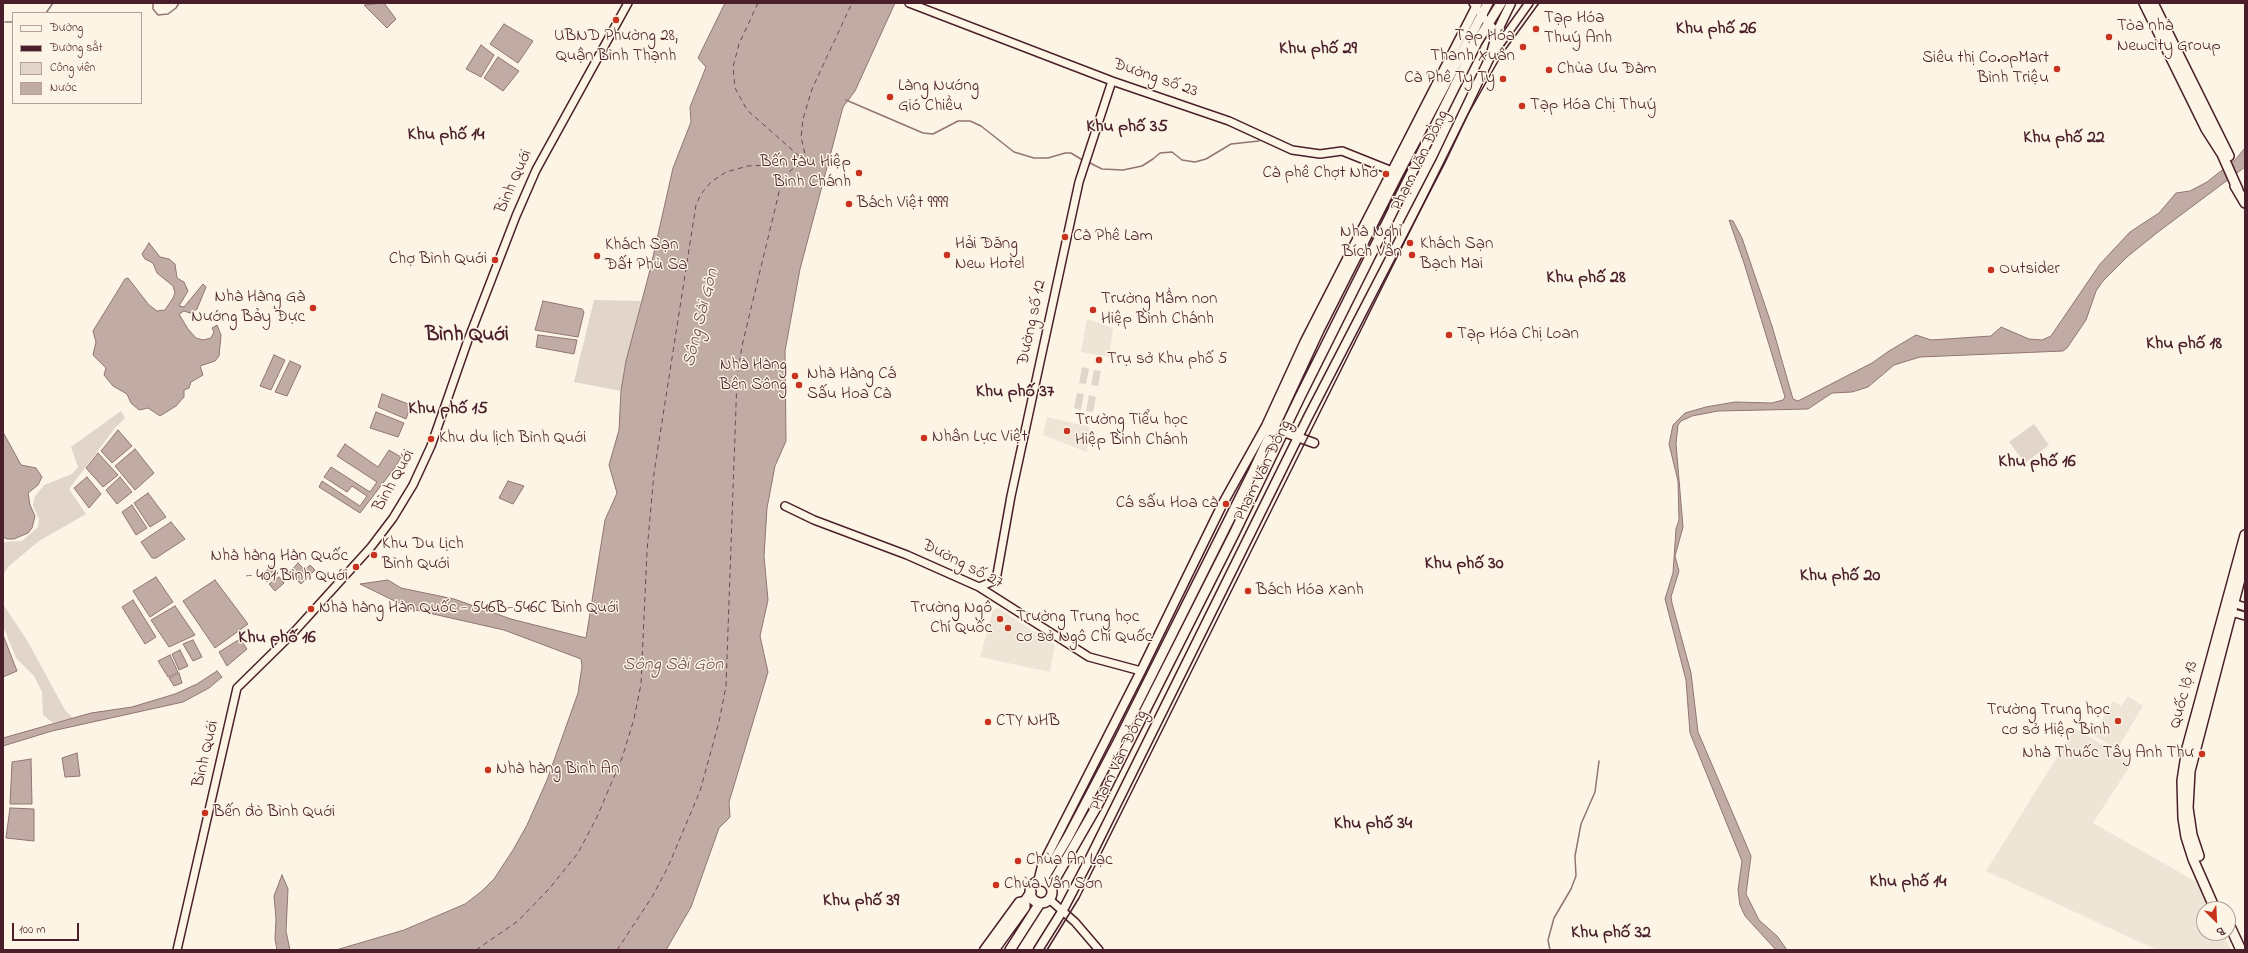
<!DOCTYPE html>
<meta charset="utf-8">
<style>
body{margin:0}
#map{position:relative;width:2248px;height:953px;overflow:hidden;background:#fcf5e5;font-family:"Indie Flower",sans-serif}
canvas{display:block}
.frame{position:absolute;inset:0;border:4px solid #4a1f2b;pointer-events:none}
.legend{position:absolute;left:12px;top:12px;width:130px;height:92px;box-sizing:border-box;background:#fcf5e5;border:1px solid #b59f9b;margin:0;padding:5px 7px;list-style:none;font-size:12px;color:#4a1f2b}
.legend li{display:flex;align-items:center;gap:8px;height:20px}
.legend b{width:20px;border:1px solid #b59f9b}
.north{position:absolute;left:2196px;top:901px;width:40px;height:40px;box-sizing:border-box;background:#fcf5e5;border:1px solid #b59f9b;border-radius:50%;rotate:156deg;font-size:11px;font-weight:700;line-height:16px;text-align:center;color:#4a1f2b}
.north::after{content:'';display:block;margin:auto;width:14px;height:18px;background:#c8321e;clip-path:polygon(50% 0,100% 100%,50% 72%,0 100%)}
.scale{position:absolute;left:12px;top:923px;width:67px;height:18px;box-sizing:border-box;border:2px solid #4a1f2b;border-top:0;padding-left:5px;font-size:12px;line-height:14px;white-space:nowrap;color:#4a1f2b;-webkit-text-stroke:3px #fcf5e5;paint-order:stroke}
</style>
<div id="map">
<canvas width="2248" height="953"></canvas>
<div class="frame"></div>
<ul class="legend">
<li><b style="height:5px;background:#fcf5e5"></b>Đường</li>
<li><b style="height:5px;background:#4a1f2b"></b>Đường sắt</li>
<li><b style="height:11px;background:#e2d5ca"></b>Công viên</li>
<li><b style="height:11px;background:#c0aca5"></b>Nước</li>
</ul>
<div class="north">B</div>
<div class="scale">100 m</div>
</div>
<script>
const c = document.querySelector('canvas').getContext('2d');
c.lineJoin = 'round';
function fillPath(path, color) { c.fillStyle = color; c.fill(path, 'evenodd'); }
const toPath = rows => new Path2D(rows.map(r => 'M' + r).join(''));
function stroke(path, color, width, dash) { c.strokeStyle = color; c.lineWidth = width; c.lineCap = dash ? 'butt' : 'round'; c.setLineDash(dash || []); c.stroke(path); }
function drawText(font, color, halo, rows, align = 'center') {
  c.font = font + ' "Indie Flower",sans-serif'; c.lineWidth = 3; c.setLineDash([]); c.textBaseline = 'middle'; c.strokeStyle = halo; c.fillStyle = color; for (const [text, x, y, turn = 0] of rows) {
    c.save(); c.translate(x, y); c.rotate((+turn || 0) * Math.PI / 180); c.textAlign = isNaN(turn) ? turn : align; if (halo) c.strokeText(text, 0, 0); c.fillText(text, 0, 0); c.restore();
  }
}
fillPath(toPath([
 [1087,319,1113,328,1109,357,1081,352],
 [1047,417,1090,427,1087,452,1043,435],
 [998,608,1055,645,1050,672,980,657,993,610],
 [2128,696,2143,706,2117,749,2093,735,2113,701,2121,706],
 [2075,728,2132,763,2093,823,2200,884,2212,909,2204,909,2204,933,2223,933,2231,950,2157,950,1986,871]
]), '#eee5d7');
fillPath(toPath([
 [594,300,641,301,621,391,574,382],
 [1082,367,1089,369,1086,384,1079,383],
 [1094,370,1101,371,1098,386,1091,385],
 [1077,393,1084,394,1081,410,1074,408],
 [1089,395,1096,397,1093,412,1086,411],
 [121,411,125,418,115,428,69,489,86,514,39,541,9,566,3,575,3,542,22,541,38,527,39,519,33,506,34,498,44,485,72,474,78,467,71,447],
 [2034,424,2049,445,2025,463,2009,442],
 [3,604,28,642,65,710,73,718,53,723,43,715,42,692,34,676,16,658,3,626]
]), '#e2d5ca');
const water = toPath([
 [384,3,396,19,387,28,364,5,384,3],
 [725,3,895,3,855,91,843,107,800,269,785,351,786,441,775,466,767,508,764,556,768,600,760,636,768,672,729,802,730,817,719,828,691,907,666,950,336,950,404,930,465,904,482,891,494,879,513,850,527,825,547,780,578,693,582,666,581,659,504,630,411,609,360,584,388,580,401,588,454,599,511,619,586,638,605,520,617,493,609,465,619,430,621,391,626,361,650,270,673,168,691,122,690,107,706,67,698,58,725,3],
 [504,24,533,41,518,63,490,44,504,24],
 [481,45,494,55,481,77,466,69,481,45],
 [498,57,519,71,503,91,484,78,498,57],
 [2245,148,2245,167,2158,232,2127,257,2103,281,2096,291,2086,320,2067,348,2063,351,1920,357,1894,365,1868,387,1852,392,1832,393,1808,409,1718,411,1692,416,1681,421,1678,425,1676,444,1683,527,1675,556,1679,571,1671,597,1672,603,1691,673,1698,732,1751,856,1746,894,1759,920,1777,936,1787,950,1776,950,1745,916,1740,905,1738,890,1742,861,1690,733,1686,680,1665,599,1673,573,1676,529,1679,520,1678,481,1669,444,1673,425,1685,413,1706,407,1735,402,1772,403,1783,400,1785,397,1744,263,1729,220,1733,221,1742,238,1772,326,1793,399,1798,401,1872,363,1889,351,1916,335,1931,340,1991,336,2001,327,2029,339,2042,340,2051,336,2100,264,2130,232,2159,213,2176,193,2190,191,2207,182,2235,160,2245,148],
 [149,243,160,257,169,259,175,264,177,278,184,282,188,291,179,306,184,307,203,284,206,287,197,309,190,313,184,311,179,314,188,329,196,338,203,340,211,338,214,332,212,328,217,325,221,335,219,356,215,361,200,366,203,375,191,382,189,388,184,390,184,397,176,406,160,416,148,408,139,410,131,403,127,394,113,386,104,375,106,368,93,355,96,342,93,331,125,279,128,278,149,305,157,311,165,310,173,298,175,293,173,286,157,273,153,263,145,259,142,254,149,243],
 [543,301,582,309,584,312,578,337,535,330,543,301],
 [538,335,577,340,574,354,536,347,538,335],
 [274,355,285,360,271,390,260,386,274,355],
 [290,361,301,366,287,396,275,392,290,361],
 [382,394,411,405,406,419,378,407,382,394],
 [376,412,404,423,398,437,370,428,376,412],
 [118,430,132,446,112,463,101,451,118,430],
 [3,432,21,465,36,468,42,477,38,485,28,493,30,505,35,516,32,528,28,533,14,539,7,539,3,537,3,432],
 [345,444,378,467,389,450,401,457,396,466,360,513,319,487,322,481,360,506,367,496,352,486,347,492,324,477,331,467,370,492,377,482,337,456,345,444],
 [135,449,154,473,135,490,115,466,135,449],
 [98,453,118,475,103,487,86,468,98,453],
 [87,477,101,494,89,508,74,488,87,477],
 [120,477,132,492,117,504,106,490,120,477],
 [508,481,524,486,513,504,499,498,508,481],
 [148,493,166,517,150,527,134,503,148,493],
 [132,505,147,528,136,535,122,512,132,505],
 [171,522,185,539,156,558,152,558,141,542,171,522],
 [298,563,305,570,310,565,315,570,301,584,289,573,298,563],
 [272,566,278,573,267,582,261,575,272,566],
 [156,577,173,602,150,617,133,591,156,577],
 [279,577,284,583,275,591,269,584,279,577],
 [215,580,248,624,215,648,183,601,215,580],
 [133,600,156,637,145,644,122,607,133,600],
 [175,606,195,635,169,647,151,620,175,606],
 [3,635,17,671,3,677,3,635],
 [240,639,247,649,227,666,219,652,240,639],
 [193,640,202,657,193,661,183,644,193,640],
 [180,650,188,666,179,670,172,654,180,650],
 [170,655,178,672,168,677,158,661,170,655],
 [217,671,222,677,209,688,183,702,52,731,3,746,3,738,91,713,132,707,175,694,197,684,217,671],
 [179,673,182,683,174,686,169,678,179,673],
 [77,753,80,776,65,777,62,758,77,753],
 [31,759,32,804,10,804,12,762,31,759],
 [10,808,34,809,34,841,6,838,10,808],
 [282,875,288,889,286,931,290,950,277,950,275,939,276,919,274,896,282,875]
]);
fillPath(water, '#c0aca5');
stroke(water, '#917474', 1);
stroke(toPath([
 [153,3,153,9,158,15,168,14,176,8,179,3],
 [46,13,53,3],
 [5,22,13,22],
 [846,100,923,133,933,134,958,121,970,121,981,126,1014,152,1034,158,1048,158,1065,153,1071,153,1084,161],
 [1088,162,1102,169,1123,170,1142,166,1153,159,1160,153,1172,152,1182,160,1195,162,1206,159,1231,144,1259,141],
 [1550,950,1548,940,1554,918,1571,889,1576,876,1575,856,1581,824,1595,792,1599,761]
]), '#917474', 1.5);
stroke(toPath([
 [758,3,739,44,733,67,735,88,747,110,807,163],
 [807,162,801,137,803,119,812,89,852,3],
 [476,950,518,921,549,889,578,853,597,817,622,758,634,719,641,684,647,551,654,473,696,205,701,194,711,182,726,172,748,166,807,163],
 [617,950,652,897,668,867,700,791,719,722,726,686,737,378,742,346,780,188,789,172,795,167,804,164]
]), '#6d4950', 1, [5, 4]);
const secondary = toPath([
 [909,3,1112,81,1229,121,1292,150,1320,154,1342,151,1397,173],
 [1473,3,1488,23,1500,35],
 [1492,55,1529,3],
 [785,506,814,520,907,555,979,587,1089,657,1141,671],
 [979,587,996,580,1011,496,1079,182,1112,81],
 [2230,602,2245,607],
 [2227,611,2245,616],
 [1049,899,1075,922,1099,950],
 [177,950,237,688,294,632,371,547,393,518,413,485,431,446,468,340,516,216,536,170,628,3]
]);
const primary = toPath([
 [1267,426,1314,443],
 [1038,882,1042,866,1141,671,1222,505,1266,426,1305,341,1478,3],
 [984,950,1019,902,1025,901],
 [1038,950,1063,910,1089,860,1308,417,1441,160,1490,57,1497,32,1511,3]
]);
const highway = toPath([
 [2144,3,2206,129,2222,154,2238,190],
 [2153,3,2229,156],
 [2235,186,2245,203],
 [2199,856,2192,835,2188,808,2190,771,2245,560],
 [1042,881,1068,837,1118,742,1254,470,1319,330,1398,174,1488,3],
 '1030 892a11 11 0 1 1 22 0a11 11 0 1 1-22 0Z',
 [1051,886,1097,806,1234,534,1300,397,1477,42,1501,3],
 [2215,909,2193,859,2186,837,2183,818,2182,781,2187,748,2245,535],
 [2228,922,2241,950],
 [994,950,1025,907,1025,901,1031,892],
 [1010,950,1040,903]
]);
stroke(secondary, '#4a1f2b', 10);
stroke(primary, '#4a1f2b', 11);
stroke(highway, '#4a1f2b', 12);
stroke(secondary, '#fcf5e5', 7);
stroke(primary, '#fcf5e5', 8);
stroke(highway, '#fcf5e5', 9);
stroke(toPath([
 [1047,950,1079,898,1467,116,1502,54,1539,3]
]), '#4a1f2b', 1.5);
for (const [x, y, r, color] of [
 [616,20,4,"#c8321e"],
 [1536,29,4,"#c8321e"],
 [2109,37,4,"#c8321e"],
 [1523,47,4,"#c8321e"],
 [2057,69,4,"#c8321e"],
 [1549,70,4,"#c8321e"],
 [1503,79,4,"#c8321e"],
 [890,97,4,"#c8321e"],
 [1522,106,4,"#c8321e"],
 [859,173,4,"#c8321e"],
 [1386,174,4,"#c8321e"],
 [849,204,4,"#c8321e"],
 [1065,237,4,"#c8321e"],
 [1410,243,4,"#c8321e"],
 [947,255,4,"#c8321e"],
 [1412,255,4,"#c8321e"],
 [597,256,4,"#c8321e"],
 [495,260,4,"#c8321e"],
 [1991,270,4,"#c8321e"],
 [313,308,4,"#c8321e"],
 [1093,310,4,"#c8321e"],
 [1449,335,4,"#c8321e"],
 [1099,360,4,"#c8321e"],
 [795,376,4,"#c8321e"],
 [799,385,4,"#c8321e"],
 [1067,431,4,"#c8321e"],
 [924,438,4,"#c8321e"],
 [431,439,4,"#c8321e"],
 [1226,504,4,"#c8321e"],
 [374,555,4,"#c8321e"],
 [356,567,4,"#c8321e"],
 [1248,591,4,"#c8321e"],
 [311,609,4,"#c8321e"],
 [1000,619,4,"#c8321e"],
 [1008,628,4,"#c8321e"],
 [2118,721,4,"#c8321e"],
 [988,722,4,"#c8321e"],
 [2202,754,4,"#c8321e"],
 [488,770,4,"#c8321e"],
 [205,813,4,"#c8321e"],
 [1018,861,4,"#c8321e"],
 [996,885,4,"#c8321e"]
]) { const dot = new Path2D(); dot.arc(x, y, r, 0, 2 * Math.PI); c.fillStyle = color; c.fill(dot); stroke(dot, '#fcf5e5', 1.5); }
drawText('17px', '#4a1f2b', '#fcf5e5', [
 ["Tạp Hóa",1544,19],
 ["Thuý Anh",1544,39],
 ["Tòa nhà",2117,27],
 ["Newcity Group",2117,47],
 ["UBND Phường 28,",616,37,"center"],
 ["Quận Bình Thạnh",616,57,"center"],
 ["Tạp Hóa",1515,37,"right"],
 ["Thanh Xuân",1515,57,"right"],
 ["Siêu thị Co.opMart",2049,59,"right"],
 ["Bình Triệu",2049,79,"right"],
 ["Chùa Ưu Đàm",1557,70],
 ["Cà Phê Ty Ty",1495,79,"right"],
 ["Làng Nướng",898,87],
 ["Gió Chiều",898,107],
 ["Tạp Hóa Chị Thuý",1530,106],
 ["Bến tàu Hiệp",851,163,"right"],
 ["Bình Chánh",851,183,"right"],
 ["Cà phê Chợt Nhớ",1378,174,"right"],
 ["Bách Việt 9999",857,204],
 ["Nhà Nghỉ",1402,233,"right"],
 ["Bích Vân",1402,253,"right"],
 ["Cà Phê Lam",1073,237],
 ["Hải Đăng",955,245],
 ["New Hotel",955,265],
 ["Khách Sạn",1420,245],
 ["Bạch Mai",1420,265],
 ["Khách Sạn",605,246],
 ["Đất Phù Sa",605,266],
 ["Chợ Bình Quới",487,260,"right"],
 ["Outsider",1999,270],
 ["Nhà Hàng Gà",305,298,"right"],
 ["Nướng Bảy Đực",305,318,"right"],
 ["Trường Mầm non",1101,300],
 ["Hiệp Bình Chánh",1101,320],
 ["Tạp Hóa Chị Loan",1457,335],
 ["Trụ sở Khu phố 5",1107,360],
 ["Nhà Hàng",787,366,"right"],
 ["Bên Sông",787,386,"right"],
 ["Nhà Hàng Cá",807,375],
 ["Sấu Hoa Cà",807,395],
 ["Trường Tiểu học",1075,421],
 ["Hiệp Bình Chánh",1075,441],
 ["Nhân Lực Việt",932,438],
 ["Khu du lịch Bình Quới",439,439],
 ["Cá sấu Hoa cà",1218,504,"right"],
 ["Khu Du Lịch",382,545],
 ["Bình Qưới",382,565],
 ["Nhà hàng Hàn Quốc",348,557,"right"],
 ["- 401 Bình Quới",348,577,"right"],
 ["Bách Hóa Xanh",1256,591],
 ["Nhà hàng Hàn Quốc - 546B-546C Bình Quới",319,609],
 ["Trường Ngô",992,609,"right"],
 ["Chí Quốc",992,629,"right"],
 ["Trường Trung học",1016,618],
 ["cơ sở Ngô Chí Quốc",1016,638],
 ["Trường Trung học",2110,711,"right"],
 ["cơ sở Hiệp Bình",2110,731,"right"],
 ["CTY NHB",996,722],
 ["Nhà Thuốc Tây Anh Thư",2194,754,"right"],
 ["Nhà hàng Bình An",496,770],
 ["Bến đò Bình Quới",213,813],
 ["Chùa An Lạc",1026,861],
 ["Chùa Vân Sơn",1004,885]
], 'left');
drawText('17px', '#4a1f2b', '#fcf5e5', [
 ["Đường số 23",1155,79,19],
 ["Phạm Văn Đồng",1421,161,-64],
 ["Bình Quới",515,182,-66],
 ["Đường số 12",1033,323,-78],
 ["Phạm Văn Đồng",1264,471,-64],
 ["Bình Quới",395,481,-61],
 ["Đường số 27",962,565,27],
 ["Quốc lộ 13",2185,695,-75],
 ["Bình Quới",207,754,-77],
 ["Phạm Văn Đồng",1120,761,-64]
]);
drawText('bold 18px', '#4a1f2b', '#fcf5e5', [
 ["Khu phố 26",1716,30],
 ["Khu phố 29",1318,50],
 ["Khu phố 35",1127,128],
 ["Khu phố 14",446,136],
 ["Khu phố 22",2064,139],
 ["Khu phố 28",1586,279],
 ["Khu phố 18",2184,345],
 ["Khu phố 37",1015,393],
 ["Khu phố 15",448,410],
 ["Khu phố 16",2037,463],
 ["Khu phố 30",1464,565],
 ["Khu phố 20",1840,577],
 ["Khu phố 16",277,639],
 ["Khu phố 34",1373,825],
 ["Khu phố 14",1908,883],
 ["Khu phố 39",861,902],
 ["Khu phố 32",1611,934]
]);
drawText('italic 18px', '#6d4950', '#fcf5e5', [
 ["Sông Sài Gòn",702,318,-76],
 ["Sông Sài Gòn",673,666]
]);
drawText('bold 21px', '#4a1f2b', '#fcf5e5', [
 ["Bình Quới",467,337]
]);
</script>
